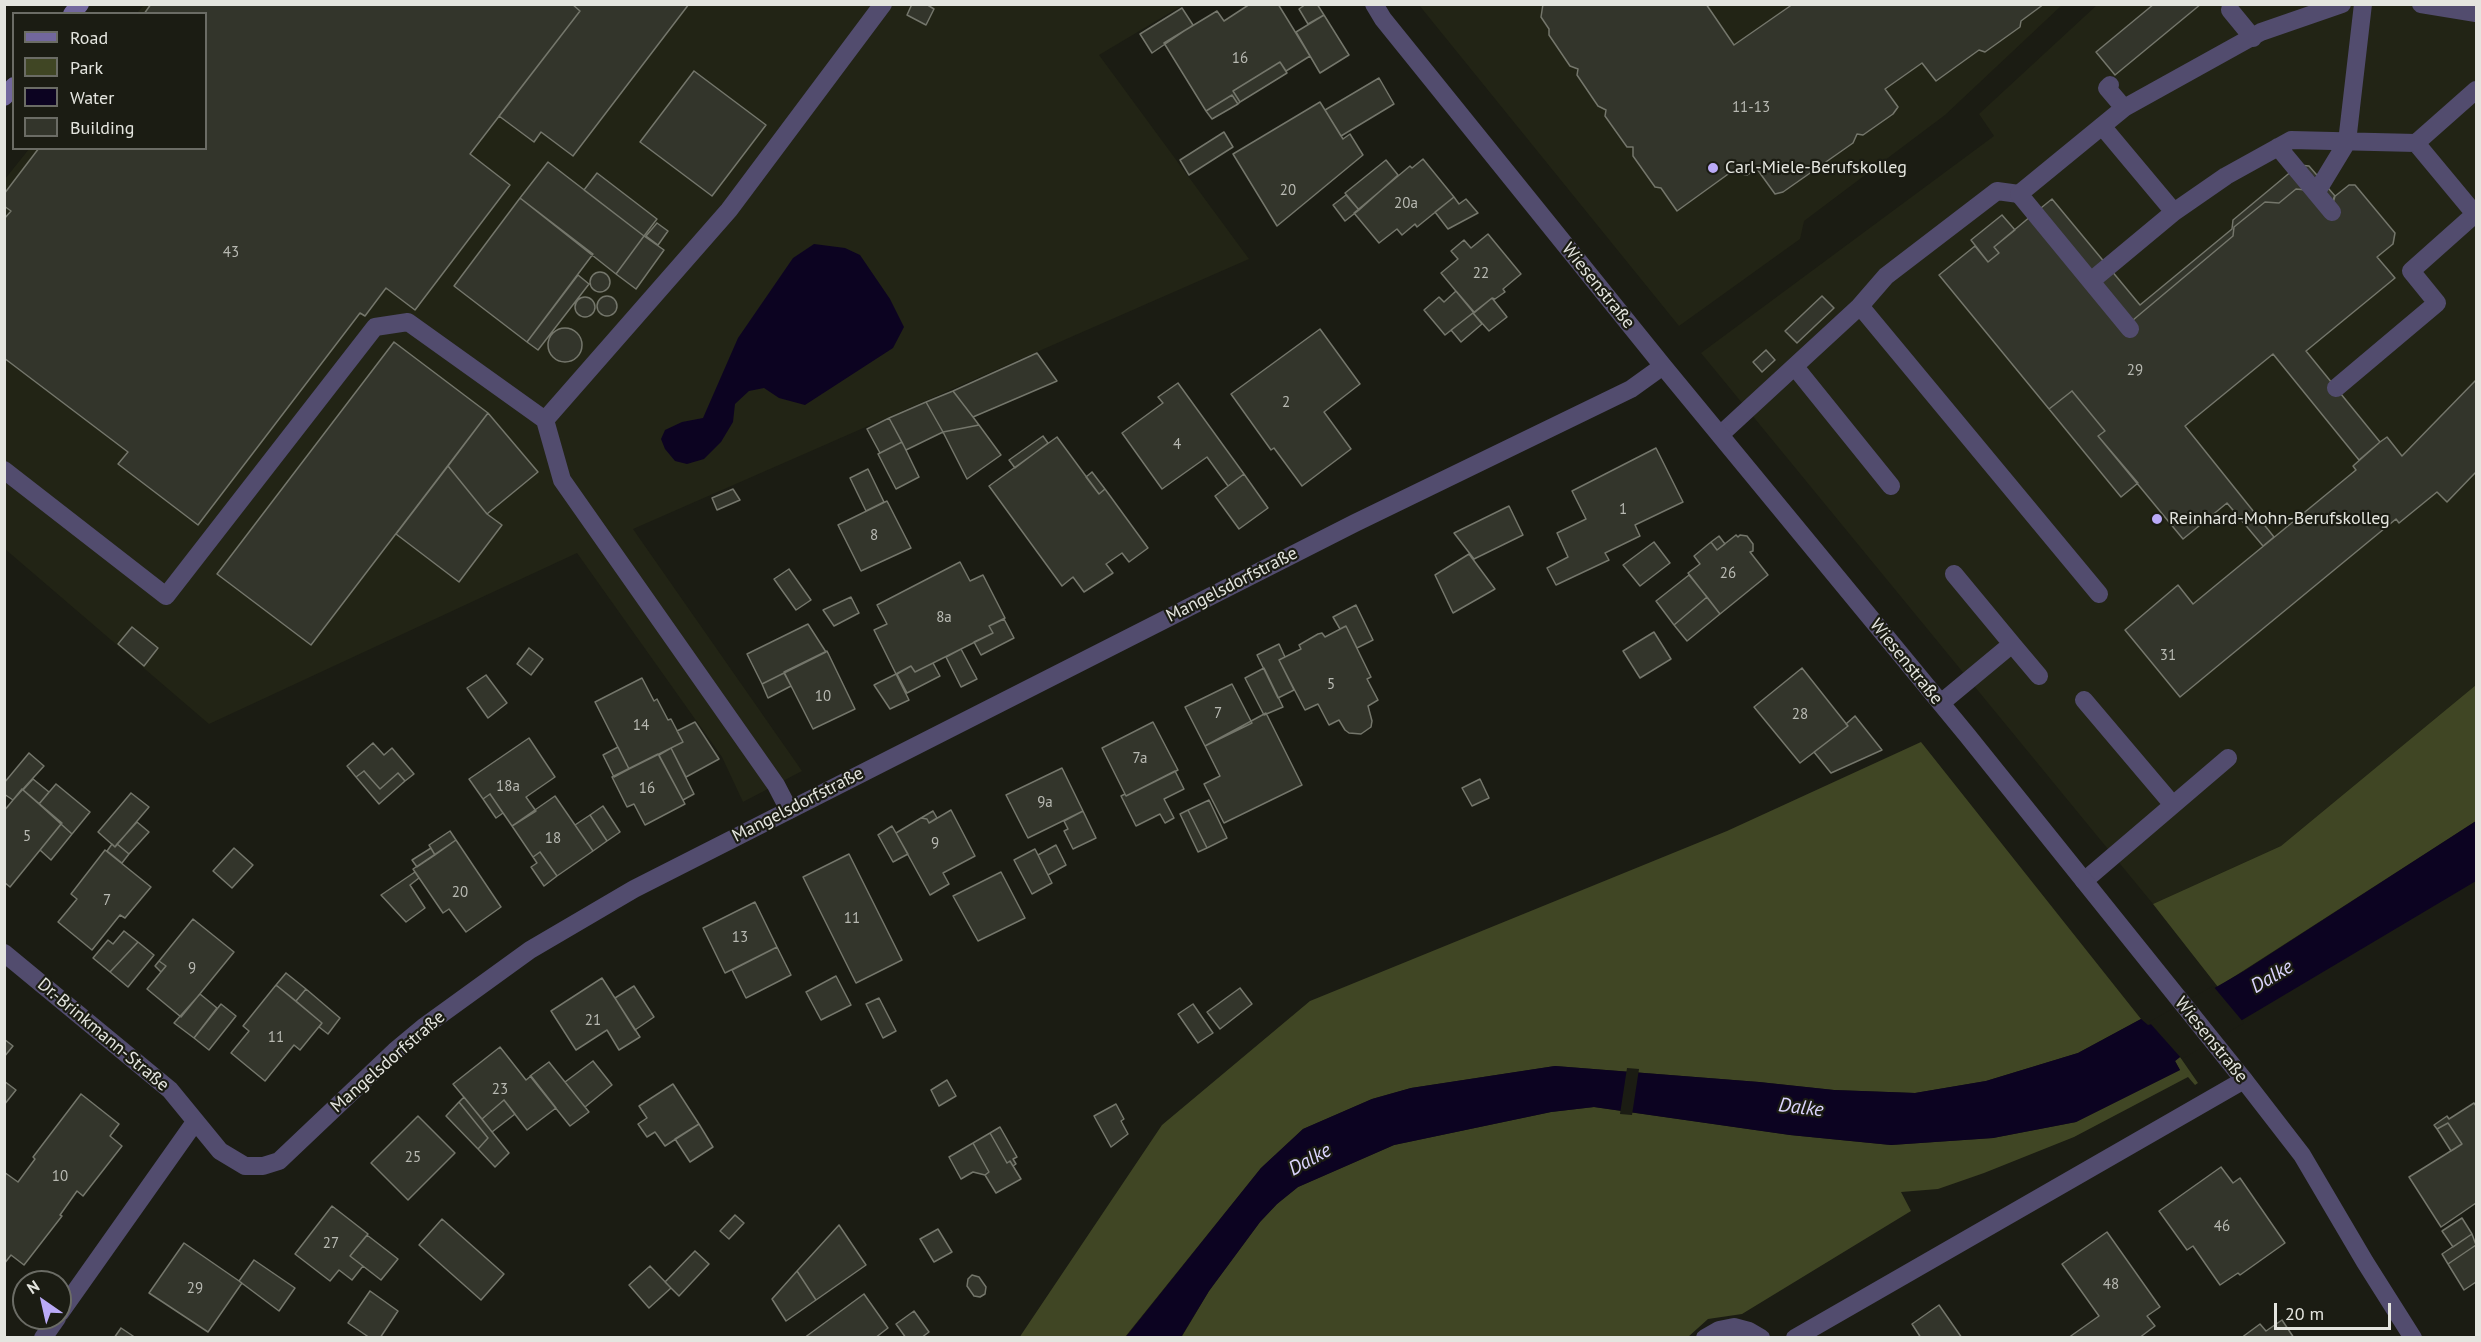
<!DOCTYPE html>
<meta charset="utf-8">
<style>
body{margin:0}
#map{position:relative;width:2481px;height:1342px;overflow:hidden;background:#1b1c13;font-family:"PT Sans",sans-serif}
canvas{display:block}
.frame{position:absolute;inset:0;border:6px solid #e4e5df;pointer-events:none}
.legend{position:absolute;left:12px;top:12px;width:195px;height:138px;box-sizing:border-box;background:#1b1c13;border:2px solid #6b6c65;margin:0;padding:8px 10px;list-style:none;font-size:18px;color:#e4e5df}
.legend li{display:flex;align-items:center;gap:12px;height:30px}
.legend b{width:30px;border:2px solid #6b6c65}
.north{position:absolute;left:12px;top:1270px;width:60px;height:60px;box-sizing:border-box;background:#1b1c13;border:2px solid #6b6c65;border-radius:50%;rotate:326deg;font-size:16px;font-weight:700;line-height:24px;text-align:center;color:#e4e5df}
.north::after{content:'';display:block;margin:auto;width:21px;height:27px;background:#baaaf7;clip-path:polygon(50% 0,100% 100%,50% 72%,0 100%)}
.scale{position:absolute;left:2274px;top:1303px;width:117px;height:27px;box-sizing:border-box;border:3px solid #e4e5df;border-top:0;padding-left:8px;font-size:18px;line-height:21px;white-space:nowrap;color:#e4e5df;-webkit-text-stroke:4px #1b1c13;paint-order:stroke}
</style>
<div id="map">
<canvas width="2481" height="1342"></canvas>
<div class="frame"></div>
<ul class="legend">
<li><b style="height:8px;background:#72679d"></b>Road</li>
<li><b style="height:16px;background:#404624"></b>Park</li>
<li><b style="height:16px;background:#0c0321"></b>Water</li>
<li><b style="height:16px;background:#33352b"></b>Building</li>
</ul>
<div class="north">N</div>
<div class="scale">20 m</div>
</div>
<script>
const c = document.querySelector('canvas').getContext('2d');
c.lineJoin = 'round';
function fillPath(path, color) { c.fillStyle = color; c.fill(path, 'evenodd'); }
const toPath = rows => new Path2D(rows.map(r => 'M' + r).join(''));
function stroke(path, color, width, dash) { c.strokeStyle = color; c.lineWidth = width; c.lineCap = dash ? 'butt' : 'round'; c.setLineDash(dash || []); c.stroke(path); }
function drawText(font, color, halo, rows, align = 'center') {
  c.font = font + ' "PT Sans",sans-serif'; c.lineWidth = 4.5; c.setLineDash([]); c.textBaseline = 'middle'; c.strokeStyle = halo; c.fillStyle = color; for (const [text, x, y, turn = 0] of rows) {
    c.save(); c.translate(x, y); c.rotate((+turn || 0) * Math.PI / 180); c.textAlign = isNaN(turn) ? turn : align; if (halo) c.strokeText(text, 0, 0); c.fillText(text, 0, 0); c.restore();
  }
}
fillPath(toPath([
 [144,5,1183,5,1099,55,1249,259,633,529,802,771,743,802,722,757,577,553,209,724,5,549,5,179,29,149,206,148,206,14,137,13],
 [1419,5,2062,5,1945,115,1804,221,1800,239,1679,326],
 [2097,5,2476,5,2476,685,2281,846,2153,904,1701,353,1994,136,1979,114]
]), '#222415');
fillPath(toPath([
 [2476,685,2476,821,2218,987,2153,904,2281,846],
 [1921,742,2141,1019,2078,1053,1986,1081,1915,1093,1834,1090,1759,1082,1555,1066,1411,1088,1372,1099,1303,1129,1261,1168,1125,1337,1019,1338,1162,1125,1310,1001,1727,831],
 [2180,1057,2198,1083,2195,1085,2188,1077,2074,1137,1984,1173,1938,1189,1901,1192,1911,1211,1742,1314,1708,1319,1688,1337,1181,1338,1209,1291,1260,1222,1277,1204,1298,1187,1394,1145,1551,1112,1594,1107,1790,1135,1891,1145,1993,1138,2076,1122,2180,1070,2175,1061]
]), '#404624');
fillPath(toPath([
 [814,244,845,248,860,255,890,299,904,327,893,348,805,405,779,398,764,388,749,391,735,404,733,422,721,442,704,459,687,464,675,461,665,449,661,439,665,430,682,422,703,418,738,338,793,258],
 [2476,821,2476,881,2180,1057,2175,1061,2180,1070,2076,1122,1993,1138,1891,1145,1790,1135,1594,1107,1551,1112,1394,1145,1298,1187,1277,1204,1260,1222,1209,1291,1181,1337,1125,1338,1261,1168,1303,1129,1372,1099,1411,1088,1555,1066,1759,1082,1834,1090,1915,1093,1986,1081,2078,1053,2141,1019,2148,1025,2152,1024,2244,971]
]), '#0c0321');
fillPath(toPath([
 [2213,986,2244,1023,2182,1059,2149,1022],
 [1627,1068,1639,1069,1632,1115,1620,1114]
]), '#1b1c13');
const building = toPath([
 [151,4,572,4,580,11,470,154,510,185,415,310,386,288,365,316,360,313,198,525,118,464,128,452,4,358,4,219,11,211,4,206,4,194,39,148,206,148,206,14,144,14,151,4],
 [572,4,689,4,573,156,541,132,534,142,499,116,580,11,572,4],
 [912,4,926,4,934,9,926,25,907,15,912,4],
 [1250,4,1278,4,1310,56,1286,71,1280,62,1233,91,1240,102,1238,104,1232,95,1206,111,1164,43,1217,11,1224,21,1250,4],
 [1306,4,1317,4,1324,15,1308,24,1299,9,1306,4],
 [1543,4,1706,4,1734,45,1793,4,2044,4,2021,21,2020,27,1985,52,1979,50,1936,81,1922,63,1885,89,1898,107,1893,114,1863,135,1857,134,1853,143,1823,164,1817,163,1814,165,1813,171,1783,192,1775,194,1757,169,1747,175,1731,172,1677,211,1661,188,1655,187,1633,156,1633,147,1627,147,1605,116,1606,110,1598,106,1577,75,1578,69,1570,66,1549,35,1549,29,1541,17,1543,4],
 [2154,4,2201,4,2115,75,2096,52,2154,4],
 [1182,8,1193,25,1152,53,1140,34,1182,8],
 [1324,15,1349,55,1320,73,1296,32,1324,15],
 [1280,62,1287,73,1240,102,1233,91,1280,62],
 [694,71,766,125,712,196,640,142,694,71],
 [1379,78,1394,104,1341,136,1325,110,1379,78],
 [1232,95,1238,104,1212,119,1206,111,1232,95],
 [1320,102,1343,139,1350,134,1363,155,1277,226,1233,154,1320,102],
 [1224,132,1233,147,1189,175,1180,160,1224,132],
 [1423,159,1454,197,1417,227,1415,224,1402,235,1397,229,1379,243,1354,213,1410,166,1412,168,1423,159],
 [1386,160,1398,175,1359,210,1345,193,1386,160],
 [548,162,644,236,616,274,520,198,548,162],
 [2299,165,2309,166,2335,196,2333,203,2306,190,2296,189,2279,203,2265,202,2234,227,2233,236,2133,320,2031,216,2052,199,2140,305,2232,229,2233,220,2299,165],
 [597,173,657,219,644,236,584,190,597,173],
 [2349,185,2355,185,2395,233,2393,244,2377,257,2395,278,2306,351,2380,442,2359,460,2273,354,2185,426,2274,537,2263,546,2227,503,2183,539,2098,436,2105,431,2072,391,2049,409,1939,275,1975,246,1988,262,1999,253,1994,247,2031,216,2133,320,2233,236,2234,227,2265,202,2279,203,2296,189,2306,190,2333,203,2334,197,2349,185],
 [1346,195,1359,210,1345,221,1333,205,1346,195],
 [1454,197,1459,204,1466,199,1478,213,1448,229,1435,212,1454,197],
 [520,198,593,254,527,342,454,286,520,198],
 [2002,215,2015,230,1994,247,1999,253,1988,262,1971,240,2002,215],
 [657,223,668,231,658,245,646,236,657,223],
 [1488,234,1521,274,1503,289,1505,292,1495,299,1492,298,1474,313,1441,273,1458,259,1451,251,1464,240,1471,248,1488,234],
 [644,236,664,250,636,289,616,274,644,236],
 '590 282a10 10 0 1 1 20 0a10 10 0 1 1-20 0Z',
 [578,275,589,284,538,350,527,342,578,275],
 [1456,291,1474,312,1445,335,1424,310,1439,297,1444,302,1456,291],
 '597 306a10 10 0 1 1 20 0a10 10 0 1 1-20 0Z',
 [1822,296,1834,308,1797,343,1785,331,1822,296],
 '575 307a10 10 0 1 1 20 0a10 10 0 1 1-20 0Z',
 [1492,298,1507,317,1489,331,1473,313,1492,298],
 [1473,313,1482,324,1461,342,1451,330,1473,313],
 '548 345a17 17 0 1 1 34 0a17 17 0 1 1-34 0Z',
 [1320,329,1360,384,1324,412,1351,449,1302,486,1274,448,1271,450,1231,394,1320,329],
 [394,342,488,413,311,645,217,574,394,342],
 [1766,350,1775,360,1762,372,1753,362,1766,350],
 [1037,353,1057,381,973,417,953,391,1037,353],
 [2476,380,2476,472,2447,502,2437,492,2399,523,2396,519,2180,697,2125,630,2178,585,2193,604,2356,470,2353,466,2380,442,2387,437,2402,456,2476,380],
 [1178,383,1244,474,1228,486,1207,457,1162,489,1122,433,1163,403,1158,397,1178,383],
 [953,391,973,417,979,425,943,432,926,402,953,391],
 [2072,391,2105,431,2098,436,2138,483,2121,497,2049,409,2072,391],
 [926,402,943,432,906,450,889,418,926,402],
 [488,413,538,472,487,514,448,466,488,413],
 [889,418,902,442,880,453,867,429,889,418],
 [979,425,1001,455,967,479,943,432,979,425],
 [1043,436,1048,443,1015,468,1009,460,1043,436],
 [1057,437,1099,494,1105,489,1148,548,1129,562,1122,553,1106,564,1113,573,1084,592,1073,577,1062,586,989,486,1057,437],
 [902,442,919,477,896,489,878,454,902,442],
 [1656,448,1683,502,1635,525,1640,536,1605,553,1609,560,1556,585,1547,568,1568,557,1557,533,1586,519,1572,491,1656,448],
 [448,466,487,514,502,525,459,582,396,534,448,466],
 [868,469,884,502,866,511,850,478,868,469],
 [1092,472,1105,489,1099,494,1086,477,1092,472],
 [1244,474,1268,508,1239,529,1215,496,1244,474],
 [733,489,740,500,717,510,712,498,733,489],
 [887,501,911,548,861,571,838,525,887,501],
 [1509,506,1523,535,1474,559,1454,533,1509,506],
 [1736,535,1738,537,1740,535,1747,536,1753,544,1753,551,1750,552,1768,575,1720,614,1688,573,1700,564,1694,556,1711,542,1717,550,1736,535],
 [1719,536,1725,544,1717,550,1711,542,1719,536],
 [1654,542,1670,563,1640,586,1623,565,1654,542],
 [1469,554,1495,589,1453,613,1435,575,1469,554],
 [960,562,970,581,983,575,1005,618,989,626,993,633,915,672,911,666,896,674,874,630,887,624,877,605,960,562],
 [789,569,811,600,796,610,774,579,789,569],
 [1689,575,1707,597,1674,625,1656,601,1689,575],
 [851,597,859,613,834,626,823,610,851,597],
 [1707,597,1720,614,1687,641,1674,625,1707,597],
 [1356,605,1373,640,1357,648,1346,626,1340,629,1333,617,1356,605],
 [1004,619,1014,638,981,655,974,642,993,633,989,626,1004,619],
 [808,624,826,652,762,684,747,654,808,624],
 [1346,626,1371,677,1367,679,1378,700,1368,706,1372,721,1371,727,1361,734,1349,733,1345,730,1339,720,1329,725,1318,704,1305,710,1279,660,1301,649,1299,645,1318,634,1322,633,1325,637,1346,626],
 [132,627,158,648,144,666,118,644,132,627],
 [1654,632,1671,659,1640,678,1623,651,1654,632],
 [1279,644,1285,657,1279,660,1294,690,1278,698,1257,655,1279,644],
 [529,648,543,659,531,675,517,664,529,648],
 [961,649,977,679,961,687,946,657,961,649],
 [827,651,855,709,813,729,784,672,827,651],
 [933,663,940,676,907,693,897,674,911,666,915,672,933,663],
 [1264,668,1283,707,1264,715,1245,678,1264,668],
 [1802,668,1848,726,1800,763,1754,707,1802,668],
 [784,673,791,686,768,698,762,684,784,673],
 [896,674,909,700,890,709,874,685,896,674],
 [486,675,507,703,488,718,467,688,486,675],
 [642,678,654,701,657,699,668,720,671,719,683,742,629,769,595,702,642,678],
 [1232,684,1252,723,1205,746,1185,707,1232,684],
 [1266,713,1302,785,1224,823,1204,784,1220,776,1205,746,1266,713],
 [1855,716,1882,750,1831,773,1814,752,1848,726,1846,724,1855,716],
 [695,722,719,759,686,777,671,748,683,742,677,731,695,722],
 [1153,722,1178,770,1126,796,1102,748,1153,722],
 [529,738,555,777,526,797,536,811,512,826,490,794,483,799,469,779,529,738],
 [373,743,384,755,392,748,414,774,405,781,398,773,380,789,364,771,356,777,347,766,373,743],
 [618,747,629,769,614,777,603,755,618,747],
 [671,748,694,794,683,800,659,755,671,748],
 [29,753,44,766,13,800,4,794,4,783,29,753],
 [658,754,685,804,645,825,634,804,627,807,612,777,658,754],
 [1062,768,1083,811,1028,838,1006,795,1062,768],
 [364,771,380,789,398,773,405,781,379,804,356,777,364,771],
 [1175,771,1184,789,1164,799,1174,818,1165,823,1160,814,1136,826,1121,796,1125,794,1126,796,1175,771],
 [33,779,49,792,39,804,23,790,33,779],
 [1480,779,1489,798,1472,806,1462,788,1480,779],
 [56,784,90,812,72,834,39,804,56,784],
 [22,789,62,823,10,887,4,882,4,811,22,789],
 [131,793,149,807,115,847,98,832,131,793],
 [490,794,503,813,496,818,483,799,490,794],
 [555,796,593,851,557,876,540,852,533,857,512,826,555,796],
 [1209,800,1227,838,1207,848,1188,810,1209,800],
 [603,806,620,832,607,841,590,815,603,806],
 [951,810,975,856,943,873,949,884,930,895,896,833,921,818,927,819,929,823,951,810],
 [1188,810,1207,848,1198,852,1180,814,1188,810],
 [933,811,937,818,929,823,927,819,921,818,933,811],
 [1083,811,1096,838,1073,849,1064,831,1068,829,1064,821,1083,811],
 [590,815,607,841,593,851,575,825,590,815],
 [137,822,149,832,129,854,117,844,137,822],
 [61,824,72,834,51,860,40,850,61,824],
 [892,826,908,854,893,862,878,835,892,826],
 [450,831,456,840,435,855,429,845,450,831],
 [456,840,501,907,466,932,449,909,443,913,413,869,456,840],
 [112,844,115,847,117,844,129,854,122,863,107,851,112,844],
 [1056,845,1066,865,1048,875,1038,855,1056,845],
 [234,848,253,865,232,888,213,871,234,848],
 [431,848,435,855,417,867,412,860,431,848],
 [1035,849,1052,883,1032,894,1014,860,1035,849],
 [105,850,151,887,125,918,120,915,92,950,58,922,77,899,71,894,105,850],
 [540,852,557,876,544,886,531,867,537,863,533,857,540,852],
 [849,854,902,960,856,983,803,877,849,854],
 [415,872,419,878,410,885,425,908,406,922,381,895,415,872],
 [1001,872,1025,918,978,941,953,896,1001,872],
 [755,902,777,947,725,973,703,928,755,902],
 [193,919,234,952,181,1017,147,989,166,966,159,961,193,919],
 [124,931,138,942,110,972,93,958,108,940,113,944,124,931],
 [138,942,154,955,128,987,110,972,138,942],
 [777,947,791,975,746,998,732,970,777,947],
 [159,961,166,966,161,972,155,966,159,961],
 [286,973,306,989,296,1001,276,985,286,973],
 [836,976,851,1005,821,1020,806,992,836,976],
 [602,978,640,1037,619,1050,607,1030,576,1050,551,1011,602,978],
 [276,985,322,1023,300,1050,294,1045,265,1081,231,1053,249,1031,243,1026,276,985],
 [634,986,654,1017,635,1030,615,998,634,986],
 [1240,988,1252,1004,1220,1029,1207,1012,1240,988],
 [306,989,340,1018,328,1034,319,1027,322,1023,296,1001,306,989],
 [200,994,217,1008,194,1038,174,1023,200,994],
 [879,998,896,1031,883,1038,866,1004,879,998],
 [221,1004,236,1016,209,1050,194,1038,221,1004],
 [1193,1004,1213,1033,1198,1043,1178,1014,1193,1004],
 [4,1039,13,1046,4,1057,4,1039],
 [500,1047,526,1080,531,1076,556,1108,527,1130,504,1100,482,1119,453,1084,500,1047],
 [593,1061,612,1085,585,1107,565,1082,593,1061],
 [549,1062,589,1112,570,1126,530,1076,549,1062],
 [947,1080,956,1096,939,1106,931,1090,947,1080],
 [4,1081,16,1090,4,1105,4,1081],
 [673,1084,699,1124,665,1146,655,1132,647,1137,638,1124,647,1118,639,1106,673,1084],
 [81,1094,119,1124,110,1136,122,1146,83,1196,77,1191,60,1215,62,1216,24,1265,11,1255,4,1264,4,1172,18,1182,35,1159,33,1157,81,1094],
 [464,1097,509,1153,495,1167,478,1149,488,1138,459,1102,464,1097],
 [504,1100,515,1114,492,1132,482,1119,504,1100],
 [459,1102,488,1138,478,1149,446,1116,459,1102],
 [2474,1103,2476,1106,2476,1203,2441,1227,2409,1177,2462,1144,2448,1123,2437,1129,2434,1125,2447,1116,2449,1119,2474,1103],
 [1116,1104,1124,1119,1121,1121,1128,1134,1111,1147,1094,1116,1116,1104],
 [418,1116,455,1153,408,1200,371,1163,418,1116],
 [2448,1123,2462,1144,2451,1151,2437,1129,2448,1123],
 [699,1124,713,1147,690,1162,675,1139,699,1124],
 [1000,1127,1017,1157,1013,1159,1016,1164,1013,1166,1010,1161,1007,1163,990,1133,1000,1127],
 [990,1133,1007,1163,1010,1161,1021,1179,996,1193,985,1175,989,1172,973,1143,990,1133],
 [973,1143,989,1172,985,1175,973,1172,961,1179,949,1157,973,1143],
 [2221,1167,2233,1183,2240,1178,2285,1243,2240,1275,2238,1273,2220,1285,2193,1246,2187,1250,2159,1211,2221,1167],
 [332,1206,368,1234,350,1256,363,1266,352,1280,339,1270,330,1281,295,1254,332,1206],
 [735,1215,744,1223,729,1239,720,1231,735,1215],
 [2462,1218,2472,1234,2453,1247,2442,1231,2462,1218],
 [442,1219,504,1274,481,1300,419,1245,442,1219],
 [839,1225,866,1265,816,1300,797,1271,839,1225],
 [938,1229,952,1252,934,1262,920,1239,938,1229],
 [2107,1232,2160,1307,2147,1316,2155,1326,2139,1338,2068,1338,2099,1316,2062,1264,2107,1232],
 [2472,1234,2476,1245,2448,1264,2442,1254,2472,1234],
 [367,1235,398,1259,381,1280,350,1256,367,1235],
 [184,1243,242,1283,208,1332,149,1293,184,1243],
 [2476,1245,2476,1282,2464,1290,2448,1264,2476,1245],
 [695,1251,709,1264,679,1296,665,1282,695,1251],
 [254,1260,295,1288,279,1311,239,1281,254,1260],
 [650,1266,671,1288,649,1308,629,1285,650,1266],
 [797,1271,816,1300,786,1321,772,1299,797,1271],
 [972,1275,979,1277,986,1287,985,1294,980,1297,974,1296,967,1286,968,1279,972,1275],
 [370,1291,398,1311,380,1338,370,1338,348,1323,370,1291],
 [864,1294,888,1328,875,1338,804,1338,864,1294],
 [1939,1305,1962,1338,1921,1338,1912,1324,1939,1305],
 [914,1311,929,1332,921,1338,906,1338,896,1324,914,1311],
 [2282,1320,2294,1338,2241,1338,2260,1324,2266,1331,2282,1320],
 [121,1328,136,1338,114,1338,121,1328]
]);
fillPath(building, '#33352b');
stroke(building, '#74766b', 1.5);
stroke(toPath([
 [1860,306,1886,276,1997,191,2019,194],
 [1795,367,1891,486],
 [545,420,729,210,883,4],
 [1720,435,1860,306,2099,594],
 [4,470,166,596,375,327,408,322,545,420,562,480,776,785,789,810],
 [2012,644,2039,676],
 [2084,700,2173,805],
 [1941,703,2012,644,1954,574],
 [2084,881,2228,758],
 [1705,1338,1719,1330,1734,1327,1749,1331,1761,1338],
 [1795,1338,2244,1080]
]), '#524c6e', 18);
stroke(toPath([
 [1374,4,1383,19,1663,366,1967,735,2244,1080,2302,1155,2365,1262,2413,1338],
 [2421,4,2476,13],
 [2230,10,2253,38],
 [2110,85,2107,88,2124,108],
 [2102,126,2174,212,2226,176,2291,140,2416,143,2476,90],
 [2278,147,2332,212],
 [2316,193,2347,142,2363,4],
 [2091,281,2174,212],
 [2130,329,2019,194,2124,108,2261,32,2342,4],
 [2336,388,2437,303,2411,271,2475,214,2416,143],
 [4,953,170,1090,220,1151,245,1166,263,1166,279,1161,395,1051,425,1026,530,950,634,889,1355,523,1631,389,1663,366],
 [60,1313,195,1122],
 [43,1338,57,1318]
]), '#524c6e', 18);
stroke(toPath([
 [72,14,80,4],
 [4,97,14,86]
]), '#72679d', 18);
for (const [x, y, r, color] of [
 [1713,168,6,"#baaaf7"],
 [2157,519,6,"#baaaf7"]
]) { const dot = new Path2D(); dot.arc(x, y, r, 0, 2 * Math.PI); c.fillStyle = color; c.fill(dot); stroke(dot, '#1b1c13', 2); }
drawText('15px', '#b8b9b2', null, [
 ["16",1240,59],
 ["11-13",1751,108],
 ["20",1288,191],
 ["20a",1406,204],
 ["43",231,253],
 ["22",1481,274],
 ["29",2135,371],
 ["2",1286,403],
 ["4",1177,445],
 ["1",1623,510],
 ["8",874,536],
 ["26",1728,574],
 ["8a",944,618],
 ["31",2168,656],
 ["5",1331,685],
 ["10",823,697],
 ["7",1218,714],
 ["28",1800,715],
 ["14",641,726],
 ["7a",1140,759],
 ["18a",508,787],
 ["16",647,789],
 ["9a",1045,803],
 ["5",27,837],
 ["18",553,839],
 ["9",935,844],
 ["20",460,893],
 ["7",107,901],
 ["11",852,919],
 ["13",740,938],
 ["9",192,969],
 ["21",593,1021],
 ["11",276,1038],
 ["23",500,1090],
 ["25",413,1158],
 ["10",60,1177],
 ["46",2222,1227],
 ["27",331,1244],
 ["48",2111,1285],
 ["29",195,1289]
]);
drawText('18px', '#e4e5df', '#1b1c13', [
 ["Carl-Miele-Berufskolleg",1725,168],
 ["Reinhard-Mohn-Berufskolleg",2169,519]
], 'left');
drawText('18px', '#e4e5df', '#1b1c13', [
 ["Wiesenstraße",1598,286,51],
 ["Mangelsdorfstraße",1232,585,-27],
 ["Wiesenstraße",1906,662,51],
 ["Mangelsdorfstraße",798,805,-27],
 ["Dr.-Brinkmann-Straße",103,1035,40],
 ["Wiesenstraße",2211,1040,51],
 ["Mangelsdorfstraße",388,1062,-41]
]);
drawText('italic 20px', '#dbd4fd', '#1b1c13', [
 ["Dalke",2272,977,-31],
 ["Dalke",1801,1108,7],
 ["Dalke",1310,1160,-29]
]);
</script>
